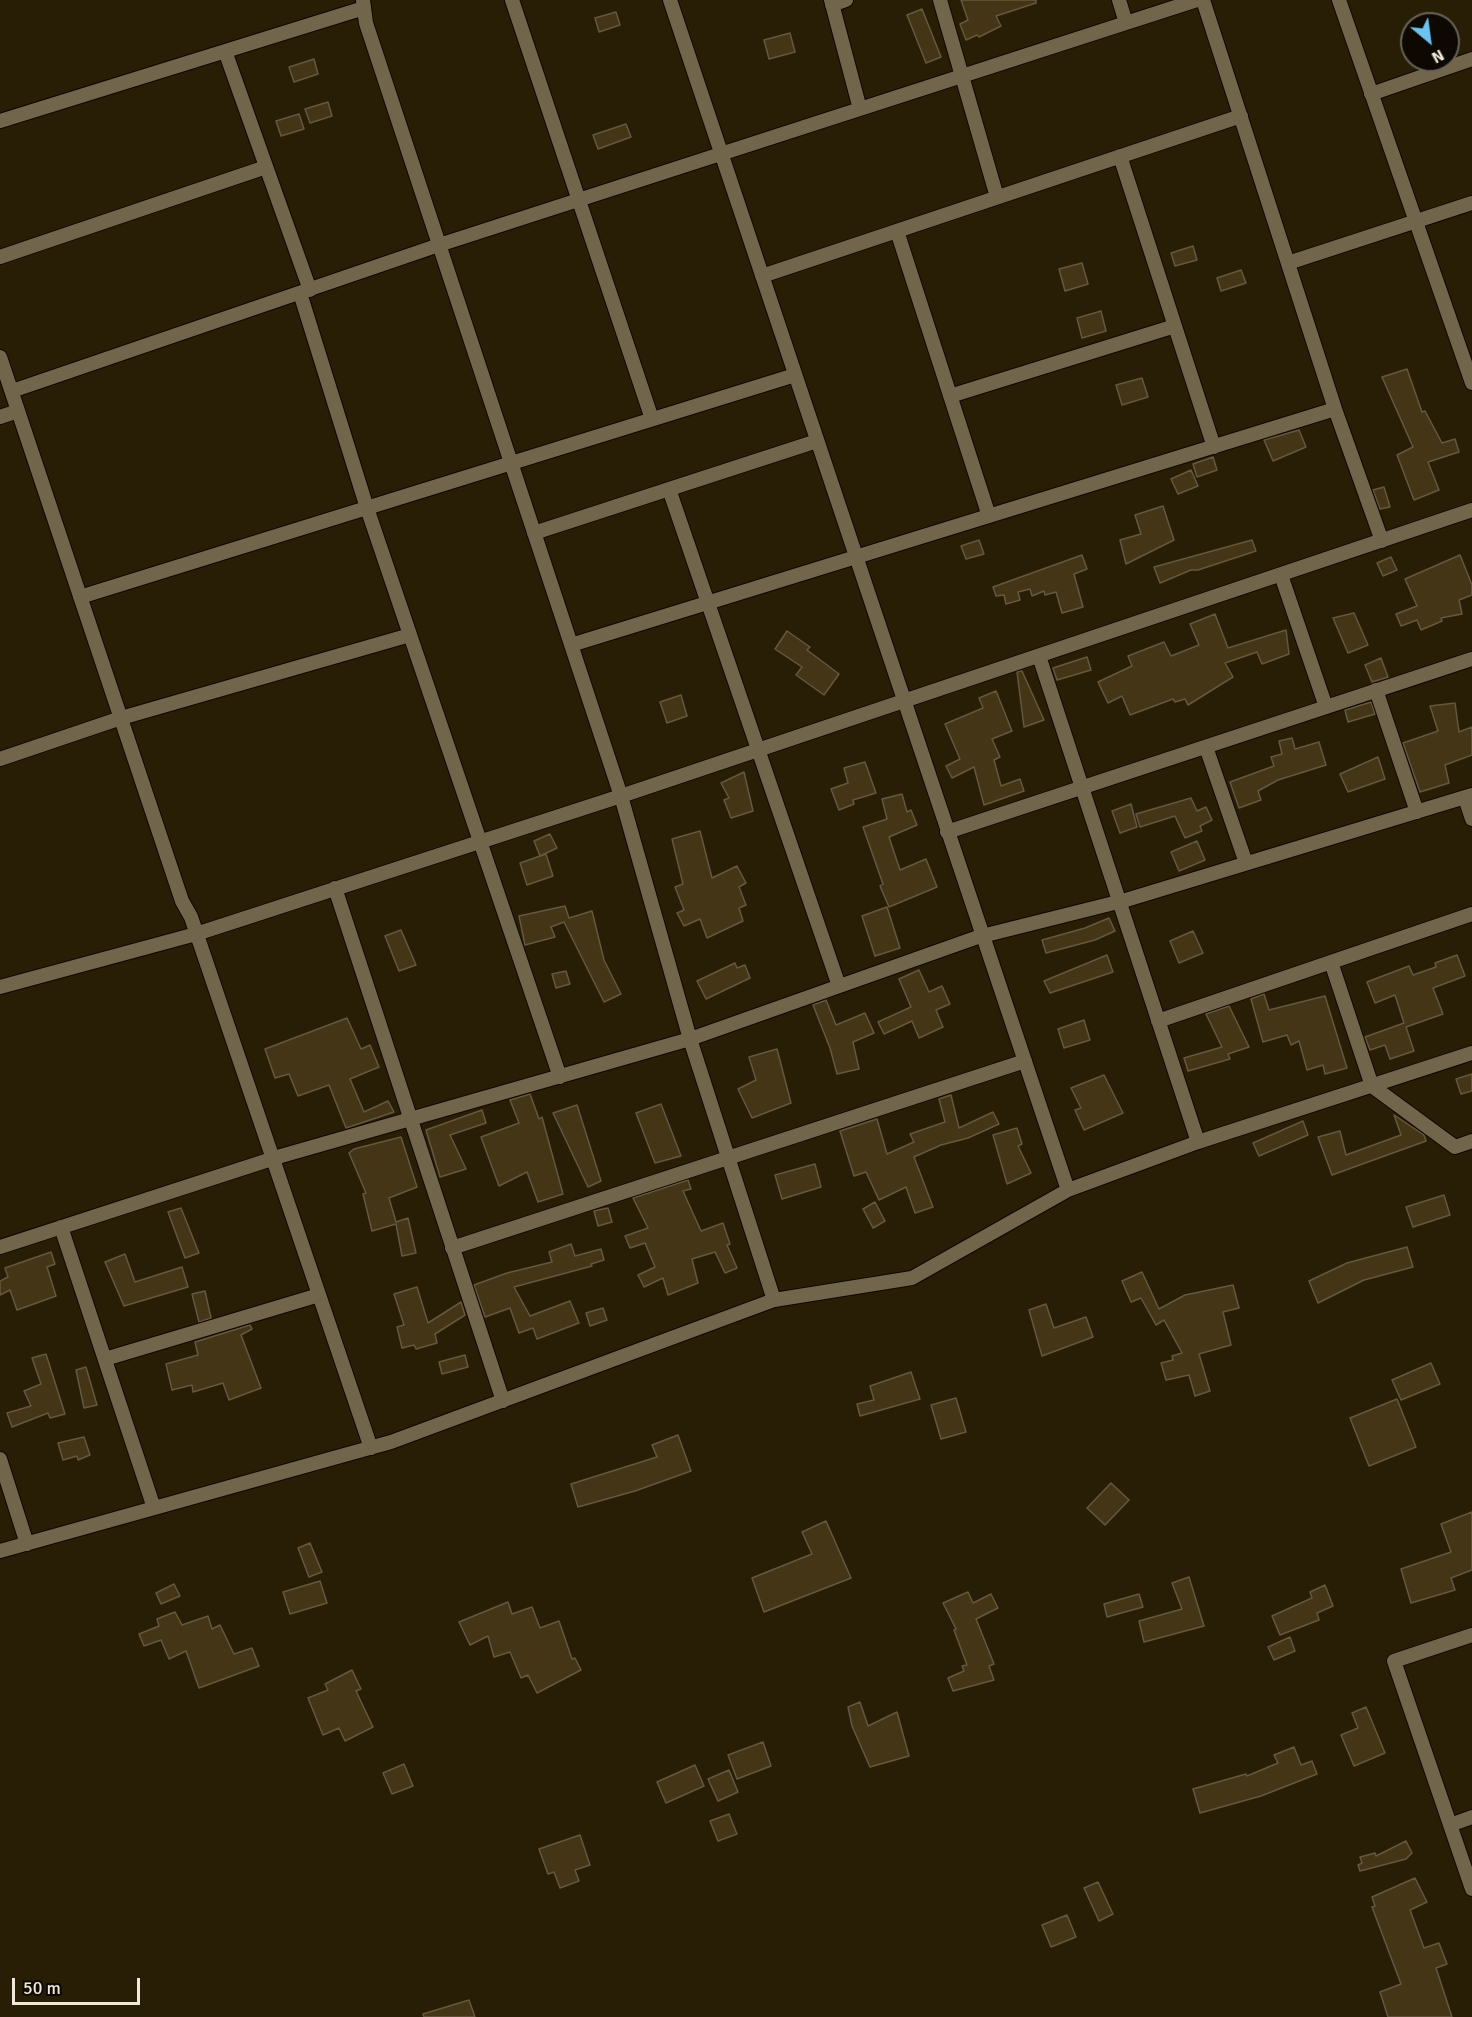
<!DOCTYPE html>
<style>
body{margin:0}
#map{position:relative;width:1472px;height:2017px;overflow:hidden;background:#281e06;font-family:Signika,sans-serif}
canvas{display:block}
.north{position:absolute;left:1400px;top:12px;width:60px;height:60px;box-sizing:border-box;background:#0d0802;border:2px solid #686259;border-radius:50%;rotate:151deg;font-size:16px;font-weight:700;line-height:24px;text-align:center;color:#f0e9db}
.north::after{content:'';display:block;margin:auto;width:21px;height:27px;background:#6bc3f2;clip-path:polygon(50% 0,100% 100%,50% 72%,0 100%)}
.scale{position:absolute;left:12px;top:1978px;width:128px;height:27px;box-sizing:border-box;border:3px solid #f0e9db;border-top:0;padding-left:8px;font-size:18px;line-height:21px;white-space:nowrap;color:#f0e9db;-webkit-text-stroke:4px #0d0802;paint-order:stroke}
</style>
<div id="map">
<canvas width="1472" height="2017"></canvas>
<div class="north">N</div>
<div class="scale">50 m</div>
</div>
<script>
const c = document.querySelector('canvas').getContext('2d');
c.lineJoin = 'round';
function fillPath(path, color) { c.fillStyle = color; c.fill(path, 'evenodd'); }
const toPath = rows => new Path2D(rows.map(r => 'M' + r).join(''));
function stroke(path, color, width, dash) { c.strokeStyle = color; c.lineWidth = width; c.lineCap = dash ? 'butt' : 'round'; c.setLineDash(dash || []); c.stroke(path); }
const building = toPath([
 [961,0,1036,0,1036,3,996,16,1001,26,979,37,977,35,966,40,960,24,968,20,961,0],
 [922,9,941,57,926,63,907,15,922,9],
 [616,12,620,25,599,32,595,18,616,12],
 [790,33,795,52,769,59,764,40,790,33],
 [314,59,318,74,294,82,289,67,314,59],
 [328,102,332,116,310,123,305,109,328,102],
 [299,114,304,129,281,136,276,121,299,114],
 [626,124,631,137,598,149,593,135,626,124],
 [1193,246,1197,260,1175,266,1171,253,1193,246],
 [1082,263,1088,284,1065,291,1059,269,1082,263],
 [1241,270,1246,283,1221,291,1217,278,1241,270],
 [1101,311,1106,331,1082,338,1077,318,1101,311],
 [1407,369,1422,412,1425,411,1442,443,1455,439,1459,452,1428,462,1439,490,1414,500,1397,455,1413,447,1382,377,1407,369],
 [1142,378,1148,397,1122,405,1116,385,1142,378],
 [1299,430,1306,447,1273,461,1264,440,1299,430],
 [1213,457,1217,470,1197,477,1193,464,1213,457],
 [1191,470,1198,486,1178,494,1171,479,1191,470],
 [1384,487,1390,507,1380,509,1373,490,1384,487],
 [1163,506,1174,540,1126,564,1120,540,1141,534,1135,515,1163,506],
 [979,540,984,554,966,559,961,546,979,540],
 [1252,540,1256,551,1198,570,1191,570,1160,583,1154,567,1252,540],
 [1082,555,1087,569,1074,574,1083,607,1062,613,1056,592,1045,595,1044,591,1032,596,1030,589,1018,592,1020,600,1006,604,1004,595,996,596,993,587,1082,555],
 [1460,555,1472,585,1472,595,1459,600,1462,614,1441,618,1442,621,1421,630,1417,620,1401,626,1396,614,1417,606,1405,579,1460,555],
 [1391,557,1397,570,1383,576,1377,563,1391,557],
 [1354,613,1368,645,1348,653,1333,618,1354,613],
 [1215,614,1228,648,1286,630,1289,654,1262,664,1257,652,1225,663,1233,677,1188,705,1185,699,1175,702,1173,699,1130,715,1122,696,1108,703,1098,682,1132,666,1128,656,1164,642,1171,656,1199,645,1190,624,1215,614],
 [787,631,810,647,807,650,839,674,824,695,796,675,802,667,775,649,787,631],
 [1087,657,1091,670,1057,680,1053,668,1087,657],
 [1381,658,1388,677,1372,682,1365,665,1381,658],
 [1022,671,1044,720,1024,727,1017,672,1022,671],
 [996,691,1012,731,992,739,1000,757,994,760,1001,786,1020,779,1024,791,984,805,974,767,952,778,946,766,960,759,945,724,983,708,979,698,996,691],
 [681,695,687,716,667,723,660,702,681,695],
 [1371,702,1375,714,1348,722,1345,710,1371,702],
 [1455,703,1459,732,1472,727,1472,755,1445,765,1449,783,1420,792,1403,743,1438,731,1430,706,1455,703],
 [1292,738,1295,749,1319,742,1326,765,1278,780,1258,791,1261,800,1239,808,1230,782,1274,766,1271,757,1282,754,1279,741,1292,738],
 [1378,757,1385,779,1348,792,1340,774,1378,757],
 [865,762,876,793,853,800,854,804,839,810,831,789,848,783,844,768,865,762],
 [744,772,753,811,731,818,724,800,729,798,721,783,744,772],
 [902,794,907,812,911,810,917,825,889,837,900,870,926,859,937,887,889,907,880,886,883,884,863,827,887,819,882,799,902,794],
 [1191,798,1197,811,1206,807,1212,820,1200,826,1202,831,1185,838,1175,816,1140,827,1136,814,1191,798],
 [1131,804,1137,827,1120,833,1112,811,1131,804],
 [700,831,712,878,737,866,746,883,739,887,746,905,739,908,743,921,707,938,700,919,684,926,677,913,684,910,675,887,683,884,672,839,700,831],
 [550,834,557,848,540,856,534,841,550,834],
 [1197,841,1205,860,1179,871,1171,852,1197,841],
 [546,854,553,876,527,885,520,863,546,854],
 [565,906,569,918,592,911,604,960,621,994,604,1002,564,922,551,927,555,937,525,945,519,916,565,906],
 [887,907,900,948,875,956,862,916,887,907],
 [1109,918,1115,931,1095,940,1046,953,1042,940,1085,928,1109,918],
 [401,930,416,965,399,971,385,936,401,930],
 [1193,931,1203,953,1179,963,1170,941,1193,931],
 [1107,955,1113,972,1050,993,1044,981,1107,955],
 [1457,955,1465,976,1433,988,1443,1014,1406,1027,1414,1051,1390,1059,1385,1045,1370,1050,1365,1037,1404,1023,1395,995,1375,1003,1367,982,1409,966,1413,975,1436,967,1435,963,1457,955],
 [735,963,737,968,745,965,750,978,706,999,697,981,735,963],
 [919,970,929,992,942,986,950,1004,936,1010,943,1027,919,1038,912,1021,884,1034,878,1022,911,1007,899,979,919,970],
 [566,971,570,984,556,988,552,974,566,971],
 [1264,994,1269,1010,1325,996,1347,1068,1325,1074,1323,1065,1307,1070,1299,1041,1291,1045,1287,1035,1263,1042,1251,999,1264,994],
 [826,1000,836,1025,865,1013,874,1033,853,1042,859,1069,837,1074,830,1048,813,1005,826,1000],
 [1229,1006,1249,1047,1228,1054,1230,1059,1188,1071,1184,1058,1222,1047,1206,1014,1229,1006],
 [347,1018,361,1049,370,1045,379,1067,350,1079,364,1112,388,1101,394,1112,346,1128,329,1085,298,1096,289,1074,275,1078,265,1049,347,1018],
 [1084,1020,1090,1040,1064,1048,1058,1029,1084,1020],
 [777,1049,791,1103,752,1118,738,1089,756,1080,749,1057,777,1049],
 [1472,1074,1472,1091,1461,1094,1456,1079,1472,1074],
 [1104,1075,1123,1113,1084,1130,1075,1110,1081,1108,1071,1088,1104,1075],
 [530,1094,539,1119,542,1117,563,1194,538,1202,527,1172,499,1186,481,1137,519,1123,510,1100,530,1094],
 [951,1095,959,1128,993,1112,999,1124,968,1138,941,1145,914,1157,933,1207,915,1213,906,1187,879,1200,866,1172,854,1176,840,1131,877,1119,887,1154,914,1142,910,1134,945,1122,939,1099,951,1095],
 [661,1104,681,1156,655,1163,636,1113,661,1104],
 [577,1105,601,1181,588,1187,553,1113,577,1105],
 [482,1110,486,1123,450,1135,466,1169,440,1177,426,1130,482,1110],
 [1394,1115,1424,1135,1426,1141,1332,1175,1318,1137,1340,1131,1346,1155,1401,1135,1394,1115],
 [1303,1121,1308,1135,1259,1156,1253,1143,1303,1121],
 [1017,1128,1022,1144,1018,1146,1031,1173,1007,1184,993,1135,1017,1128],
 [401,1137,417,1187,389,1198,396,1222,408,1218,416,1253,402,1256,396,1224,372,1231,363,1194,366,1193,349,1153,354,1149,401,1137],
 [815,1164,821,1187,782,1199,775,1175,815,1164],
 [688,1180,691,1189,683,1191,701,1231,723,1223,730,1244,727,1245,737,1268,725,1273,715,1252,692,1259,698,1283,668,1295,663,1278,644,1287,638,1275,655,1267,645,1243,630,1248,625,1236,648,1228,633,1198,688,1180],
 [1444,1195,1450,1215,1413,1227,1406,1207,1444,1195],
 [875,1202,885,1221,873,1228,863,1209,875,1202],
 [181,1208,199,1253,185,1258,168,1212,181,1208],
 [608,1208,612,1222,598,1226,594,1211,608,1208],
 [571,1244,575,1256,601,1249,604,1260,591,1264,592,1266,514,1287,530,1316,570,1301,579,1323,537,1339,533,1328,519,1333,510,1308,485,1317,474,1285,507,1273,552,1262,549,1252,571,1244],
 [1407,1247,1413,1267,1364,1280,1318,1303,1309,1281,1347,1263,1407,1247],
 [51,1252,55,1264,47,1267,56,1296,17,1310,10,1290,0,1295,0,1281,8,1277,5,1268,51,1252],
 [125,1254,135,1282,182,1267,188,1287,124,1306,105,1262,125,1254],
 [1142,1272,1159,1309,1185,1295,1233,1285,1239,1308,1223,1312,1231,1345,1199,1354,1210,1391,1195,1396,1189,1375,1166,1380,1161,1363,1173,1360,1172,1356,1182,1353,1164,1320,1156,1325,1141,1298,1131,1302,1122,1281,1142,1272],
 [417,1287,428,1323,461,1302,465,1315,435,1334,437,1343,416,1349,414,1345,402,1348,397,1327,404,1325,394,1294,417,1287],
 [205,1291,211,1318,199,1322,192,1294,205,1291],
 [1046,1304,1054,1328,1086,1317,1093,1337,1042,1356,1029,1310,1046,1304],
 [603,1308,607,1320,590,1326,586,1313,603,1308],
 [250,1325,252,1329,241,1335,261,1388,229,1400,223,1383,193,1392,192,1385,172,1390,166,1364,198,1355,195,1342,250,1325],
 [46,1354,65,1414,50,1418,48,1413,12,1427,7,1413,31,1406,24,1391,41,1384,32,1358,46,1354],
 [465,1355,468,1367,442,1374,439,1362,465,1355],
 [1431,1363,1440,1384,1401,1400,1392,1380,1431,1363],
 [86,1367,97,1405,84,1408,76,1370,86,1367],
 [911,1372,920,1399,860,1416,857,1404,874,1400,870,1386,911,1372],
 [956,1398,966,1432,941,1439,931,1405,956,1398],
 [1397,1399,1416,1447,1369,1466,1350,1418,1397,1399],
 [678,1435,691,1471,635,1491,578,1507,571,1484,657,1457,652,1445,678,1435],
 [84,1437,90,1455,78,1460,77,1456,63,1460,58,1443,84,1437],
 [1111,1483,1129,1500,1105,1525,1087,1508,1111,1483],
 [1472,1512,1472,1570,1451,1578,1455,1590,1411,1603,1401,1569,1451,1552,1441,1524,1472,1512],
 [826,1521,851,1578,764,1612,752,1578,812,1554,802,1532,826,1521],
 [310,1543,322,1572,309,1577,298,1548,310,1543],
 [1189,1577,1204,1626,1144,1642,1139,1621,1182,1609,1172,1583,1189,1577],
 [320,1581,327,1603,290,1614,283,1592,320,1581],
 [174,1584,180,1596,161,1604,156,1593,174,1584],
 [1325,1585,1333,1606,1317,1613,1319,1620,1280,1635,1272,1616,1312,1598,1310,1592,1325,1585],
 [968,1592,973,1603,991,1594,998,1608,976,1619,994,1664,989,1666,994,1680,953,1691,948,1678,964,1671,962,1666,967,1665,954,1630,956,1629,943,1603,968,1592],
 [1139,1594,1143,1607,1107,1617,1104,1604,1139,1594],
 [508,1602,512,1614,532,1607,540,1628,559,1621,572,1659,575,1658,581,1670,537,1693,528,1675,521,1678,510,1652,494,1657,488,1636,470,1645,459,1622,508,1602],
 [175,1612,182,1625,208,1616,212,1629,220,1625,234,1654,252,1648,259,1666,199,1688,186,1651,169,1659,161,1640,144,1646,139,1634,159,1626,157,1619,175,1612],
 [1290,1637,1295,1651,1274,1660,1268,1647,1290,1637],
 [352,1670,361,1689,356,1691,373,1727,345,1741,339,1728,323,1735,308,1698,328,1690,325,1684,352,1670],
 [860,1702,868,1726,897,1712,909,1756,870,1767,852,1726,848,1707,860,1702],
 [1366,1707,1385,1753,1354,1766,1341,1735,1358,1728,1352,1713,1366,1707],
 [763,1742,771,1766,737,1779,728,1755,763,1742],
 [1294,1747,1301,1765,1312,1761,1317,1774,1261,1796,1200,1813,1193,1789,1246,1774,1247,1776,1278,1763,1274,1755,1294,1747],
 [404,1764,413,1786,392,1794,383,1773,404,1764],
 [695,1765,704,1786,666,1803,657,1782,695,1765],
 [729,1770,738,1792,718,1801,708,1779,729,1770],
 [729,1814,737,1834,718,1841,710,1821,729,1814],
 [580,1835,590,1865,575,1870,579,1881,560,1888,554,1872,548,1874,539,1849,580,1835],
 [1406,1841,1412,1853,1406,1859,1360,1871,1358,1865,1362,1863,1360,1857,1375,1853,1376,1856,1406,1841],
 [1415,1878,1427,1902,1410,1910,1424,1948,1439,1943,1447,1964,1436,1968,1452,2017,1388,2017,1380,1992,1401,1984,1372,1907,1375,1906,1372,1897,1415,1878],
 [1098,1882,1113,1914,1099,1921,1084,1888,1098,1882],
 [1067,1915,1076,1937,1051,1947,1042,1925,1067,1915],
 [469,2000,475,2017,424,2017,423,2014,469,2000]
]);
fillPath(building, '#443517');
stroke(building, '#64583f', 1.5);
const minor = toPath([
 [363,0,366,23,621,796,690,1039,774,1300],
 [512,0,652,419],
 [670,0,1068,1190],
 [831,0,860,109],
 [940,0,997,197],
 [1119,0,1126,23],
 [1203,0,1335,409,1382,541],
 [1339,0,1472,383],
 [832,5,846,0],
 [225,51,310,290],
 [1371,94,1472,59],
 [0,121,364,8],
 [1120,156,1214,447],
 [897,231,989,516],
 [0,257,266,167],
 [1288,263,1472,203],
 [762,276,1241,116],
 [300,293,367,508,560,1077],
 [0,357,182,901,191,917,371,1448],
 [12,391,439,245,1197,0],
 [950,396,1175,326],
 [0,417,18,411],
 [669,489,839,986],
 [534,533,817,441],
 [1281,575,1326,707],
 [80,597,795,375],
 [571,645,1335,409],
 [1039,656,1198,1142],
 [1376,690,1417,812],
 [1206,747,1246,863],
 [0,759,121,718,410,635],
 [1465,798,1472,819],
 [947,832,1472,659],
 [335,888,503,1401],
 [1331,962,1372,1086,1455,1147,1472,1141],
 [0,987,196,934,621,796,1472,510],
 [1158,1021,1472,914],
 [61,1227,154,1508],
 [0,1247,281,1156,690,1039,978,937,1126,900,1472,795],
 [452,1248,1025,1061],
 [105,1359,319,1295],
 [0,1459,27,1544],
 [0,1551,391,1442,774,1300,912,1278,1068,1190,1198,1142,1472,1053],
 [1472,1635,1394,1661,1472,1889],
 [1450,1825,1472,1817]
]);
stroke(minor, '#110700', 16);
stroke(minor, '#71654c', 14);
</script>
